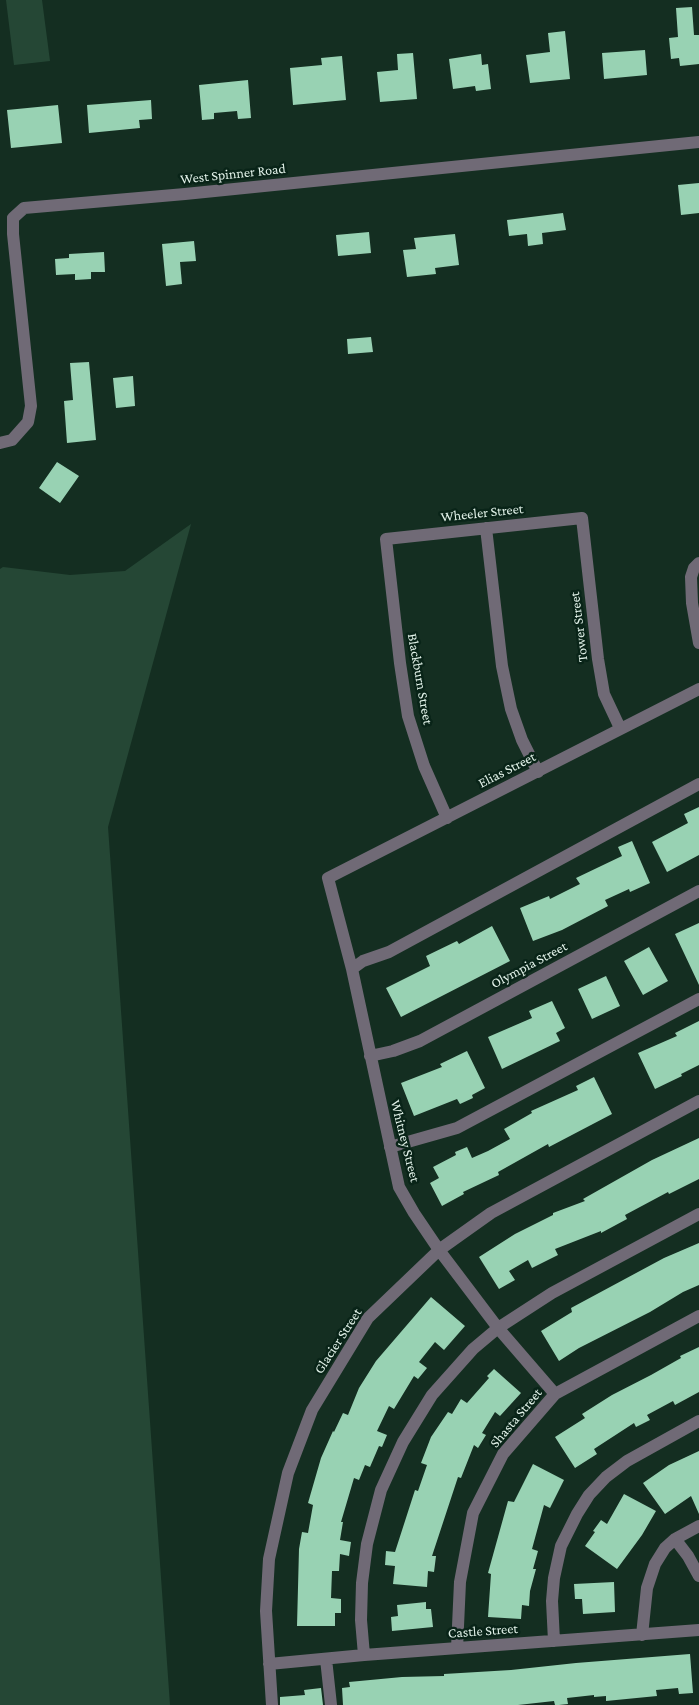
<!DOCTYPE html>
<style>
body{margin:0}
canvas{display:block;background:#142e21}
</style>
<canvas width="699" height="1705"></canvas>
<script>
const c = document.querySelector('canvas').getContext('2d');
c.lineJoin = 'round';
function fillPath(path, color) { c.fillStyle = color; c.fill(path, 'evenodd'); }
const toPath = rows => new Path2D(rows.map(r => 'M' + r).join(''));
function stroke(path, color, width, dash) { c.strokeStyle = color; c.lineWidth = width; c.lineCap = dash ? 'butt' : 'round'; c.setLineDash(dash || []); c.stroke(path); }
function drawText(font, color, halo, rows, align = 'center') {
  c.font = font + ' "Crimson Pro",serif'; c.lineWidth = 5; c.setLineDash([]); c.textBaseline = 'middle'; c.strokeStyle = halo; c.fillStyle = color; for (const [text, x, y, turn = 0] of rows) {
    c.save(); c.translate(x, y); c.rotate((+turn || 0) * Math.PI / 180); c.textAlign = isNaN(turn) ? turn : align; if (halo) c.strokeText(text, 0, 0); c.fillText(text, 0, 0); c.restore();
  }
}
fillPath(toPath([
 [6,0,42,0,50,61,14,65],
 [191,524,108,827,170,1705,0,1705,0,569,3,567,70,575,125,571]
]), '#254735');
fillPath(toPath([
 [692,7,694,35,699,35,699,64,680,66,679,58,671,59,669,38,678,37,676,8],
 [565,31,570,79,530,83,526,55,550,52,548,33],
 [645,50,647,75,604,79,602,53],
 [413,53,417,99,380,102,377,72,398,70,397,54],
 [481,54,482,65,488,64,491,89,476,91,475,86,453,89,449,59],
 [342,56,346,100,293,105,290,68,322,65,321,58],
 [248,80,251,118,238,119,237,111,214,113,214,119,202,120,199,85],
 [151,100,152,119,139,120,140,128,89,133,87,105],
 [58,105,62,143,11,148,7,110],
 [699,183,699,213,681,215,678,185],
 [563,213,566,230,542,233,543,244,528,246,527,234,509,236,507,220],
 [369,232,371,253,338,256,336,235],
 [455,234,459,265,435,268,436,274,407,277,403,250,416,249,414,238],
 [194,241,196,261,180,262,182,284,166,286,162,244],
 [104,252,105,272,91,272,91,279,75,280,75,274,56,275,55,259,69,258,69,254],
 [371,337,373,352,348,354,347,339],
 [89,362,96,440,67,443,64,401,73,400,70,363],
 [133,376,135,406,116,408,113,378],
 [57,462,79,476,60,503,39,488],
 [699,807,699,855,667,872,652,842,688,823,684,814],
 [632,841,650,883,630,892,629,889,605,900,608,906,562,930,533,941,520,908,549,896,550,899,580,884,576,878,622,856,618,847],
 [699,923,699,985,675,934],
 [492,926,510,961,401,1017,386,988,430,966,426,956,457,941,459,944],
 [649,947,668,981,643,995,624,961],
 [606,976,620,1006,592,1019,578,989],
 [552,1001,565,1028,556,1033,560,1041,502,1069,488,1037,532,1018,529,1011],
 [699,1021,699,1065,681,1074,682,1076,655,1089,638,1053,677,1036,675,1033],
 [467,1051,485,1088,472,1095,473,1098,460,1104,457,1099,414,1116,401,1083,442,1067,440,1064],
 [594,1077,612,1114,549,1147,548,1144,498,1172,499,1175,463,1192,464,1194,442,1206,430,1183,439,1178,433,1167,456,1155,455,1152,467,1147,472,1158,488,1151,510,1139,504,1129,532,1113,531,1111,578,1090,576,1086],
 [699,1138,699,1179,669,1194,668,1192,625,1215,627,1219,601,1233,601,1231,555,1249,558,1255,532,1268,528,1260,509,1271,515,1280,499,1289,479,1257,515,1234,553,1215,553,1213,585,1201,583,1199,652,1160],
 [699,1243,699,1285,683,1292,650,1312,579,1348,559,1361,541,1331,572,1312,571,1308,664,1258],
 [431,1297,465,1326,444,1350,435,1342,419,1362,427,1368,418,1379,414,1376,394,1409,389,1406,377,1431,387,1435,382,1447,379,1446,370,1467,365,1465,359,1480,354,1478,341,1522,343,1522,340,1540,351,1542,349,1556,340,1554,339,1571,332,1571,331,1598,341,1599,341,1613,335,1613,335,1626,297,1626,299,1549,302,1532,308,1533,313,1505,308,1503,321,1458,333,1431,334,1432,343,1413,348,1415,359,1388,376,1361],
 [699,1347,699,1392,675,1405,673,1401,647,1415,650,1420,636,1427,634,1423,594,1449,597,1454,575,1468,555,1437,585,1418,582,1414,612,1395,651,1375,681,1358,680,1356],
 [494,1369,521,1393,500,1416,495,1412,482,1433,486,1435,478,1448,474,1445,461,1478,458,1477,432,1556,436,1556,434,1572,428,1571,427,1587,393,1584,395,1566,385,1565,386,1551,395,1552,415,1490,418,1491,427,1465,421,1463,431,1437,448,1412,452,1414,461,1399,467,1403,489,1378,487,1376],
 [699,1451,699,1514,691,1496,665,1514,643,1483,669,1465],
 [533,1464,564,1480,550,1508,544,1505,532,1549,538,1551,533,1569,536,1569,530,1591,529,1606,522,1605,521,1619,488,1617,491,1574,488,1573,508,1501,514,1502],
 [624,1494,656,1511,642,1535,617,1569,585,1546,595,1532,593,1531,601,1520,607,1524],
 [614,1582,615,1612,583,1614,582,1599,575,1599,574,1584],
 [426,1602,426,1609,431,1609,433,1627,392,1631,391,1617,398,1616,397,1605],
 [690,1654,693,1693,679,1694,678,1688,656,1690,657,1696,606,1701,606,1696,594,1697,594,1695,567,1698,568,1704,559,1705,555,1705,554,1701,518,1705,343,1705,342,1688,350,1687,349,1682,402,1677,444,1676,444,1674,511,1670,576,1663],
 [321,1688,323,1705,280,1705,280,1697,305,1695,304,1690]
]), '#98d2b3');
stroke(toPath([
 [0,443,12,440,28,422,31,406,13,234,13,218,24,208,185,194,699,142],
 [486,528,502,666,511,709,522,740,538,772],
 [699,563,694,568,691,577,692,603,699,643],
 [447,818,424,766,408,716,400,663,386,539,582,518,598,659,604,694,620,728],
 [352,969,363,961,389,952,699,784],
 [370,1056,393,1051,420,1041,699,891],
 [390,1147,457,1128,699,999],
 [555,1394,498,1328,439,1250,414,1213,399,1187,352,969,328,878,699,689],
 [675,1539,688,1556,699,1576],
 [642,1635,647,1588,655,1564,665,1548,675,1539,699,1526],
 [554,1641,552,1601,554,1578,561,1546,577,1514,589,1495,606,1477,627,1461,699,1421],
 [457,1648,460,1582,473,1513,503,1454,555,1394,699,1316],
 [364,1655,361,1620,362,1583,367,1544,381,1490,403,1442,432,1395,473,1349,498,1328,552,1293,699,1214],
 [326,1659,331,1705],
 [269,1664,364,1655,699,1630],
 [272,1705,266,1611,269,1559,288,1473,312,1410,368,1318,439,1250,491,1213,699,1101]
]), '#706a76', 12);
drawText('14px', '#e1f1e8', '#092418', [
 ["West Spinner Road",233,174,-6],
 ["Wheeler Street",482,513,-6],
 ["Tower Street",579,627,-97],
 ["Blackburn Street",420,679,80],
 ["Elias Street",507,770,-27],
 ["Olympia Street",529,965,-28],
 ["Whitney Street",405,1141,76],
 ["Glacier Street",338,1341,-57],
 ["Shasta Street",516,1418,-50],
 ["Castle Street",483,1631,-4]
]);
</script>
